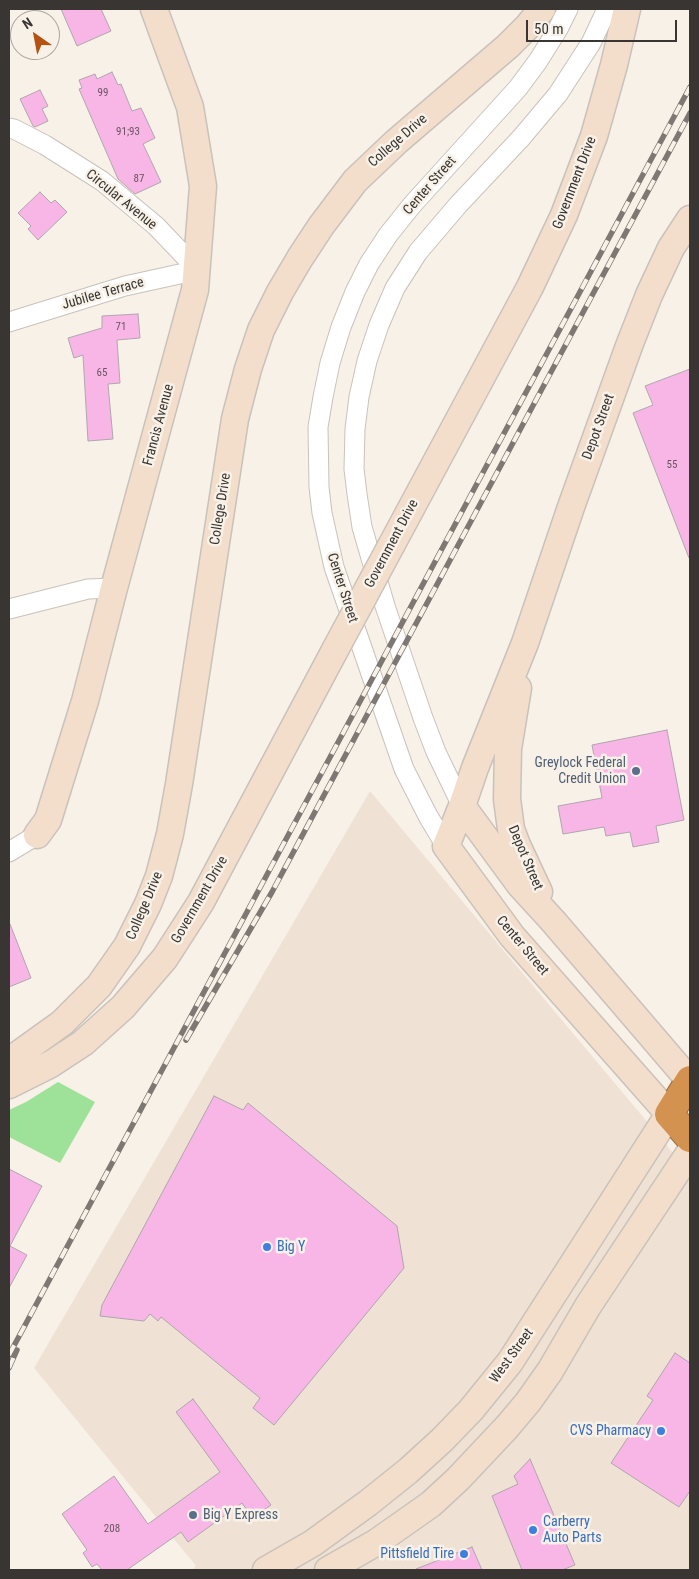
<!DOCTYPE html>
<style>
body{margin:0}
#map{position:relative;width:699px;height:1579px;overflow:hidden;background:#f8f1e8;font-family:"Roboto Condensed",sans-serif}
canvas{display:block}
.frame{position:absolute;inset:0;border:10px solid #383532;pointer-events:none}
.north{position:absolute;left:10px;top:10px;width:50px;height:50px;box-sizing:border-box;background:#f8f1e8;border:1px solid #aba69f;border-radius:50%;rotate:327deg;font-size:14px;font-weight:700;line-height:20px;text-align:center;color:#383532}
.north::after{content:'';display:block;margin:auto;width:18px;height:22px;background:#b35212;clip-path:polygon(50% 0,100% 100%,50% 72%,0 100%)}
.scale{position:absolute;left:526px;top:20px;width:151px;height:22px;box-sizing:border-box;border:2px solid #383532;border-top:0;padding-left:6px;font-size:15px;line-height:18px;white-space:nowrap;color:#383532;-webkit-text-stroke:4px #f8f1e8;paint-order:stroke}
</style>
<div id="map">
<canvas width="699" height="1579"></canvas>
<div class="frame"></div>
<div class="north">N</div>
<div class="scale">50 m</div>
</div>
<script>
const c = document.querySelector('canvas').getContext('2d');
c.lineJoin = 'round';
function fillPath(path, color) { c.fillStyle = color; c.fill(path, 'evenodd'); }
const toPath = rows => new Path2D(rows.map(r => 'M' + r).join(''));
function stroke(path, color, width, dash) { c.strokeStyle = color; c.lineWidth = width; c.lineCap = dash ? 'butt' : 'round'; c.setLineDash(dash || []); c.stroke(path); }
function drawText(font, color, halo, rows, align = 'center') {
  c.font = font + ' "Roboto Condensed",sans-serif'; c.lineWidth = 5; c.setLineDash([]); c.textBaseline = 'middle'; c.strokeStyle = halo; c.fillStyle = color; for (const [text, x, y, turn = 0] of rows) {
    c.save(); c.translate(x, y); c.rotate((+turn || 0) * Math.PI / 180); c.textAlign = isNaN(turn) ? turn : align; if (halo) c.strokeText(text, 0, 0); c.fillText(text, 0, 0); c.restore();
  }
}
fillPath(toPath([
 [370,791,690,1173,690,1570,192,1570,196,1566,34,1368]
]), '#efe2d5');
fillPath(toPath([
 [58,1082,95,1102,60,1163,9,1137,9,1110,26,1102]
]), '#9ee198');
const building = toPath([
 [61,9,101,9,111,31,77,46,61,9],
 [112,72,118,85,121,84,132,111,141,108,155,138,143,144,161,182,135,194,118,179,79,89,82,88,79,80,95,74,97,79,112,72],
 [40,90,48,106,42,109,48,121,35,127,33,126,20,99,40,90],
 [40,192,51,203,55,200,67,212,38,240,28,229,31,226,18,213,40,192],
 [138,314,140,338,117,340,120,383,108,384,113,439,88,441,83,355,74,358,68,338,102,328,102,316,138,314],
 [690,369,690,557,689,558,633,413,653,405,645,386,690,369],
 [667,730,684,820,656,826,659,842,633,847,630,832,606,836,604,827,563,834,558,806,602,798,592,745,667,730],
 [9,924,10,924,31,978,9,987,9,924],
 [214,1096,243,1110,248,1103,397,1226,404,1268,274,1425,253,1408,260,1398,161,1317,158,1321,150,1314,144,1321,100,1316,102,1305,214,1096],
 [9,1169,42,1186,10,1246,27,1255,9,1288,9,1169],
 [675,1353,690,1363,690,1491,679,1507,611,1463,653,1400,647,1396,675,1353],
 [193,1399,271,1505,253,1518,242,1503,188,1542,181,1532,127,1570,102,1570,97,1564,92,1567,83,1553,87,1550,62,1514,114,1476,148,1524,220,1472,176,1412,193,1399],
 [530,1459,575,1565,562,1570,522,1570,492,1496,518,1484,514,1476,530,1459],
 [472,1547,482,1570,416,1570,416,1569,472,1547]
]);
fillPath(building, '#f8b6e6');
stroke(building, '#afa6ac', 1);
const street = toPath([
 [9,128,14,129,45,145,102,181,156,226,198,270],
 [9,322,125,286,198,270],
 [9,609,88,589,114,588],
 [462,806,436,752,423,718,385,606,362,527,357,494,354,469,355,429,359,397,367,361,379,325,395,288,418,252,458,205,521,138,558,94,591,43,607,9],
 [446,846,428,816,404,769,334,567,322,513,319,487,318,427,323,397,330,363,341,327,355,292,369,264,388,235,412,205,518,88,538,61,558,29,568,9],
 [9,852,37,835]
]);
const secondary = toPath([
 [392,544,530,287,564,215,594,136,614,65,627,9],
 [518,688,508,749,507,799,511,829,517,845,539,892],
 [462,806,520,885,553,921,690,1081],
 [37,835,48,820,85,701,114,588,195,290,203,186,190,107,154,9],
 [9,1061,62,1023,99,986,127,946,148,904,159,876,170,834,179,784,235,419,248,369,261,330,280,292,300,258,321,226,355,181,396,142,508,46,527,27,542,9],
 [9,1085,51,1064,83,1043,123,1007,165,958,201,902,335,650],
 [266,1570,313,1543,368,1503,408,1471,442,1440,471,1410,510,1362,669,1114,512,936,446,846,462,806,475,768,525,643,571,507,629,346,649,295,671,248,690,219],
 [328,1570,377,1542,431,1504,458,1479,507,1427,528,1402,550,1371,588,1306,690,1152]
]);
const highway = toPath([
 [690,1080,669,1114,690,1138]
]);
stroke(street, '#c9c2ba', 21);
stroke(secondary, '#c9c2ba', 29);
stroke(highway, '#9d7146', 30);
stroke(street, '#fff', 19);
stroke(secondary, '#f2deca', 26);
stroke(highway, '#d39250', 28);
const rail = toPath([
 [186,1040,272,892,690,113],
 [9,1355,690,87],
 [9,1368,17,1350]
]);
stroke(rail, '#7d7873', 5.5);
stroke(rail, '#f8f1e8', 4, [11]);
const secondaryBridge = toPath([
 [335,650,392,544]
]);
stroke(secondaryBridge, '#c9c2ba', 29, []);
stroke(secondaryBridge, '#f2deca', 26);
for (const [x, y, r, color] of [
 [636,771,5,"#5c6f8a"],
 [267,1247,5,"#3f7fe0"],
 [661,1431,5,"#3f7fe0"],
 [193,1515,5,"#5c6f8a"],
 [533,1530,5,"#3f7fe0"],
 [464,1554,5,"#3f7fe0"]
]) { const dot = new Path2D(); dot.arc(x, y, r, 0, 2 * Math.PI); c.fillStyle = color; c.fill(dot); stroke(dot, '#f8f1e8', 2); }
drawText('11px', '#68555f', null, [
 ["99",103,93],
 ["91;93",128,132],
 ["87",139,179],
 ["71",121,327],
 ["65",102,373],
 ["55",672,465],
 ["208",112,1529]
]);
drawText('14px', '#383532', '#f8f1e8', [
 ["College Drive",398,141,-41],
 ["Government Drive",575,183,-69],
 ["Center Street",430,186,-49],
 ["Circular Avenue",121,200,39],
 ["Jubilee Terrace",103,294,-16],
 ["Francis Avenue",159,425,-75],
 ["Depot Street",599,427,-70],
 ["College Drive",221,509,-81],
 ["Government Drive",392,544,-62],
 ["Center Street",342,588,72],
 ["Depot Street",525,858,67],
 ["Government Drive",200,900,-60],
 ["College Drive",145,906,-67],
 ["Center Street",522,946,50],
 ["West Street",512,1356,-54]
]);
drawText('14px', '#4e5e75', '#f8f1e8', [
 ["Greylock Federal",626,763],
 ["Credit Union",626,779],
 ["Big Y Express",203,1515,"left"]
], 'right');
drawText('14px', '#366cbe', '#f8f1e8', [
 ["Big Y",277,1247],
 ["CVS Pharmacy",651,1431,"right"],
 ["Carberry",543,1522],
 ["Auto Parts",543,1538],
 ["Pittsfield Tire",454,1554,"right"]
], 'left');
</script>
